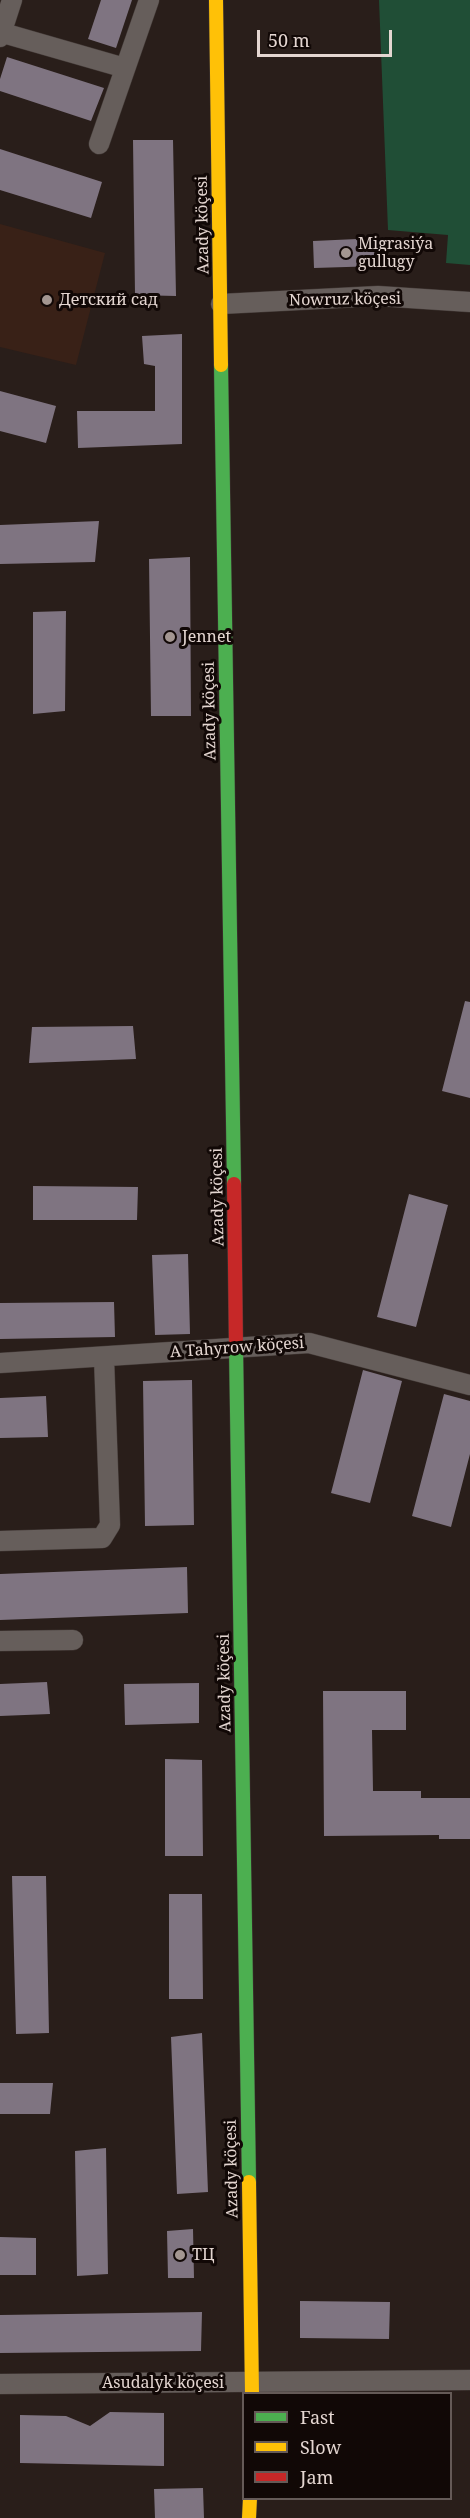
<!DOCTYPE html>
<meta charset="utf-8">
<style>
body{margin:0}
#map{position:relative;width:470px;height:2518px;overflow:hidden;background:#291e1a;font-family:"Noto Serif",serif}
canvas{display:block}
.legend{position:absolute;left:242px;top:2392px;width:210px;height:108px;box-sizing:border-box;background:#110806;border:2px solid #655a57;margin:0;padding:8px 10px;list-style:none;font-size:18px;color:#e4d6d1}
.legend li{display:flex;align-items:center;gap:12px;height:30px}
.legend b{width:30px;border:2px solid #655a57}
.scale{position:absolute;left:257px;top:30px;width:135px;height:27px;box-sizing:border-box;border:3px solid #e4d6d1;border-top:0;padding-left:8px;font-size:18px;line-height:21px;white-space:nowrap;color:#e4d6d1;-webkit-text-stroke:4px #110806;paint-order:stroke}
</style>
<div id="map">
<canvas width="470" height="2518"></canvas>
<ul class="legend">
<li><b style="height:8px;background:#4caf50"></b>Fast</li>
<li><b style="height:8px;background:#ffc107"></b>Slow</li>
<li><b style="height:8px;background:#c62828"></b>Jam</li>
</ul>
<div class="scale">50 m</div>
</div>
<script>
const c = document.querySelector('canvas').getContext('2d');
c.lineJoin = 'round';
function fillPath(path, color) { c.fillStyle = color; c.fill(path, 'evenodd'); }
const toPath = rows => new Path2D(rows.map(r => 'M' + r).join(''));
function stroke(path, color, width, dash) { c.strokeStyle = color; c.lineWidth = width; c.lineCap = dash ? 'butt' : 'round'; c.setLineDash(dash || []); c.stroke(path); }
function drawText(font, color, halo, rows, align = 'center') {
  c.font = font + ' "Noto Serif",serif'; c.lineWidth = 6; c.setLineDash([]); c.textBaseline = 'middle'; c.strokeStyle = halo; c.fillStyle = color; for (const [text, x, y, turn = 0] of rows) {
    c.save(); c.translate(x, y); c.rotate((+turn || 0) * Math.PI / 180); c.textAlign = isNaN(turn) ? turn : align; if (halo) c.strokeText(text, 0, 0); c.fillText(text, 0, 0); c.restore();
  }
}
fillPath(toPath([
 [0,224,105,253,76,365,0,347]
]), '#392117');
fillPath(toPath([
 [379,0,470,0,470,265,446,263,448,235,388,230]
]), '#204e36');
fillPath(toPath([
 [101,0,132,0,116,48,88,39],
 [7,57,104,88,91,121,0,91,0,79],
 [133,140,173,140,176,296,135,295],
 [0,149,102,182,91,218,0,190],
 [379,238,379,266,314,268,313,241],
 [182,334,182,444,78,448,77,411,155,411,155,366,144,364,142,336],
 [0,391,56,406,46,443,0,431],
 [99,521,95,562,0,564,0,525],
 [190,557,191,716,151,716,149,559],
 [66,611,65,711,33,714,33,612],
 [465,1001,470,1002,470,1098,442,1091],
 [133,1026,136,1059,29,1063,32,1027],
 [33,1186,138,1187,137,1220,33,1220],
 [409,1194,448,1205,416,1327,377,1317],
 [188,1254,190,1334,155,1335,152,1255],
 [114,1302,115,1337,0,1339,0,1303],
 [363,1370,402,1381,370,1503,331,1493],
 [192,1380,194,1525,145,1526,143,1381],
 [444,1394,470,1401,470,1454,451,1527,412,1516],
 [46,1396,48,1437,0,1438,0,1398],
 [187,1567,188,1613,0,1620,0,1574],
 [47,1682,50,1714,0,1716,0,1684],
 [199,1683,199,1723,125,1725,124,1684],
 [323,1691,406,1691,406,1730,372,1730,373,1791,421,1791,421,1798,470,1798,470,1839,439,1839,439,1835,324,1836],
 [165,1759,202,1760,203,1856,165,1856],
 [12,1876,46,1876,49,2033,16,2034],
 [169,1894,202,1894,203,1999,169,1999],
 [202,2033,208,2192,177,2194,171,2037],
 [0,2083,53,2083,50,2114,0,2114],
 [106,2148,108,2274,77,2276,75,2151],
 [193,2229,194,2278,168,2278,167,2231],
 [0,2237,36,2238,36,2275,0,2275],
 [300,2301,390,2302,389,2339,300,2338],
 [202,2312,201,2351,0,2353,0,2315],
 [110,2412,164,2413,164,2466,20,2463,20,2415,66,2416,90,2426],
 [203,2488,204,2518,155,2518,154,2489]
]), '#7f7481');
const street = toPath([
 [0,32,125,68],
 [0,37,12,0],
 [99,144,149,0],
 [221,304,378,296,470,302],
 [0,1363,309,1343,470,1385],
 [0,1541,102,1538,110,1525,104,1358],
 [0,1641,73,1640],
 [0,2384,470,2380]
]);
const fast = toPath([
 [221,365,234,1184],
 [236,1347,249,2182]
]);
const slow = toPath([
 [216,0,221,365],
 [249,2182,252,2394],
 [249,2518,250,2498]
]);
const jam = toPath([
 [234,1184,236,1347]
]);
stroke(street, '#433a37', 21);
stroke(fast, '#433a37', 15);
stroke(slow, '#433a37', 15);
stroke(jam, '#433a37', 15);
stroke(street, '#665e5b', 20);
stroke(fast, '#4caf50', 14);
stroke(slow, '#ffc107', 14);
stroke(jam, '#c62828', 14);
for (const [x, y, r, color] of [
 [346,253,6,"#a39691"],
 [47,300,6,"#a39691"],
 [170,637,6,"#a39691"],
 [180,2255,6,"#a39691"]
]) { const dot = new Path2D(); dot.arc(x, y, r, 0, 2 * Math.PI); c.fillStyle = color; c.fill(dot); stroke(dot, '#110806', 2); }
drawText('16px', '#e4d6d1', '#110806', [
 ["Azady köçesi",203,225,-91],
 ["Nowruz köçesi",345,300,-1],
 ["Azady köçesi",210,711,-91],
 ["Azady köçesi",218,1197,-91],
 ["A Tahyrow köçesi",237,1348,-4],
 ["Azady köçesi",225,1683,-91],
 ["Azady köçesi",232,2169,-91],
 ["Asudalyk köçesi",163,2383]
]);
drawText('16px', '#e4d6d1', '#110806', [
 ["Migrasiýa",358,244],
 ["gullugy",358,262],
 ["Детский сад",59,300],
 ["Jennet",182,637],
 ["ТЦ",192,2255]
], 'left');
</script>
